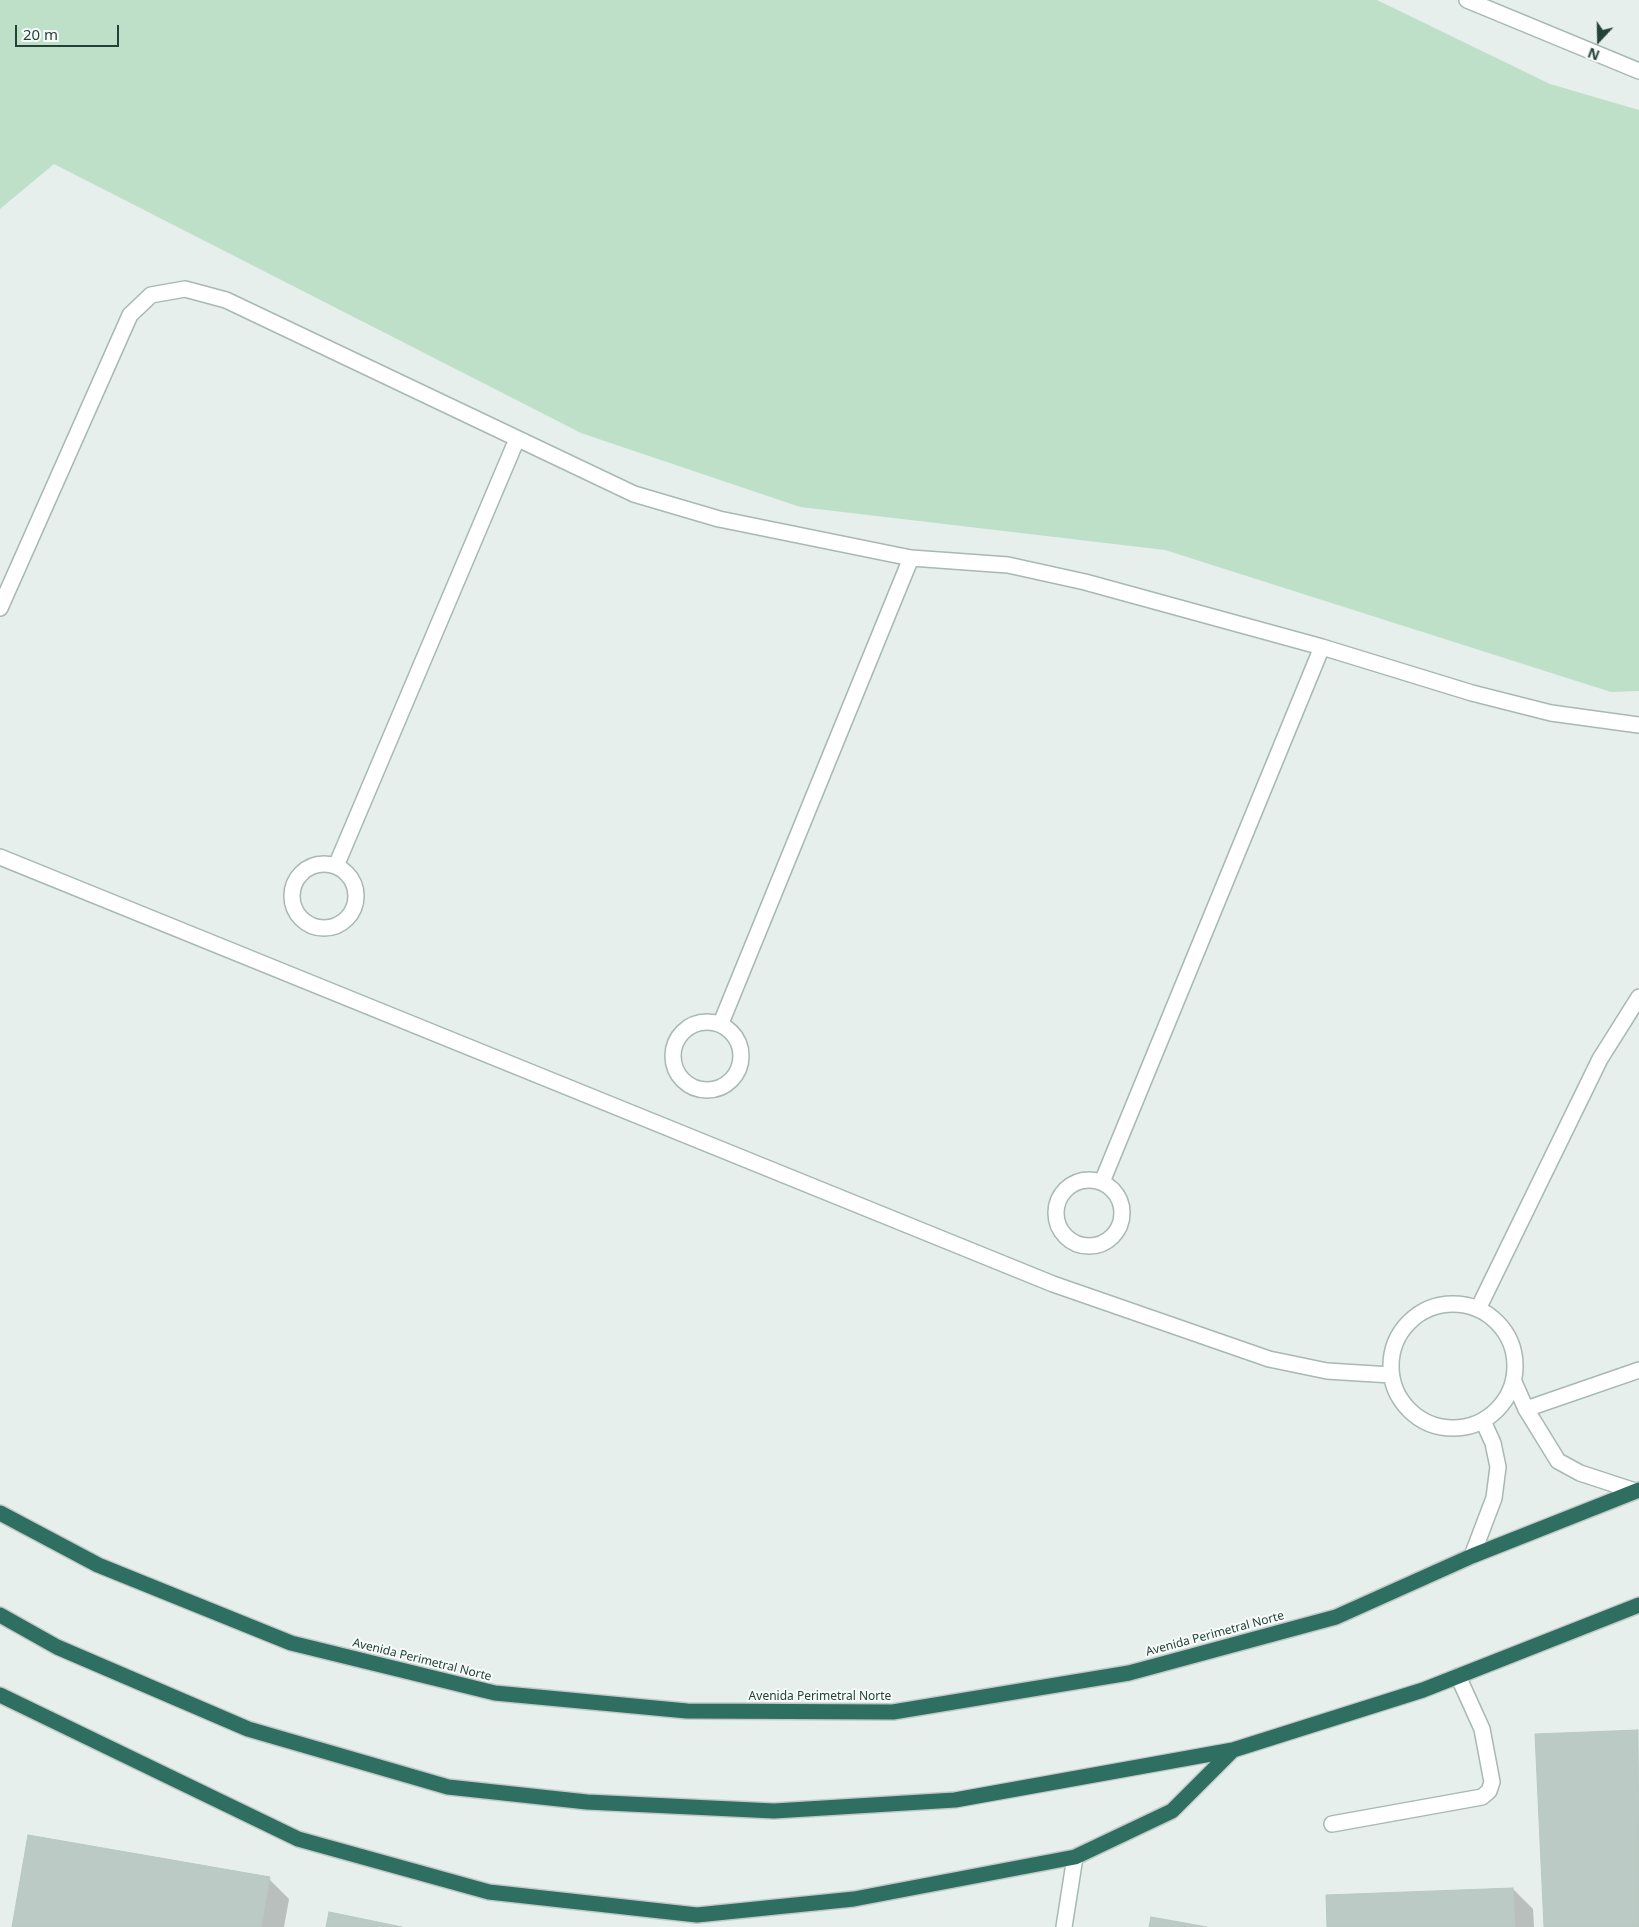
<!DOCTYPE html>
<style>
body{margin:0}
#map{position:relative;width:1639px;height:1927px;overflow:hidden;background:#e6efeb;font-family:"Noto Sans",sans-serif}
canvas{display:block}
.north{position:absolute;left:1574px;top:15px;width:50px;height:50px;-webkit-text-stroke:4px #f7fbf9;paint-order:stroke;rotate:201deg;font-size:14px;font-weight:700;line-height:20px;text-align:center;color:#24423a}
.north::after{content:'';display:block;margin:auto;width:18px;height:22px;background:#24423a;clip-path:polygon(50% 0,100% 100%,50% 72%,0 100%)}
.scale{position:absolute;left:15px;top:25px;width:104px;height:22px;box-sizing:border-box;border:2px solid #24423a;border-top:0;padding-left:6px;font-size:15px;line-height:18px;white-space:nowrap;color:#24423a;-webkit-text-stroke:4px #f7fbf9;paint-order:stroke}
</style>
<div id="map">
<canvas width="1639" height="1927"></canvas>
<div class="north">N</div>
<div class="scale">20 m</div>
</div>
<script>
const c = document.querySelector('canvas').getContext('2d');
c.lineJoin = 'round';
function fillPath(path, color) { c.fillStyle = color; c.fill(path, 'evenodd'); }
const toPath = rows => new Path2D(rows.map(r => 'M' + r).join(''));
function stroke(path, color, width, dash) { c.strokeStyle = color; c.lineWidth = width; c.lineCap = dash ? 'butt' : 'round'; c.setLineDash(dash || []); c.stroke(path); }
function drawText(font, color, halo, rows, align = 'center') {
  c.font = font + ' "Noto Sans",sans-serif'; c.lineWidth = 4; c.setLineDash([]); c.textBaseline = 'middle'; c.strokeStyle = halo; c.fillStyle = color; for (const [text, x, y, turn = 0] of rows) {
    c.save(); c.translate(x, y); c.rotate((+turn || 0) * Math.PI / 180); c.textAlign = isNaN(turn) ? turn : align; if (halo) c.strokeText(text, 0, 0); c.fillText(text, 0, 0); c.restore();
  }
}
fillPath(toPath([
 [0,0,1377,0,1550,84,1639,110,1639,691,1611,692,1165,550,800,507,581,433,54,164,0,209]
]), '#bfe0c8');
fillPath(toPath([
 [1638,1731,1639,1927,1546,1927],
 [269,1879,289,1899,284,1927,13,1927],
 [1513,1889,1533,1909,1534,1927,1328,1927]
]), '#0003');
const building = toPath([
 [1638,1730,1639,1927,1544,1927,1535,1734,1638,1730],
 [28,1835,270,1877,261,1927,12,1927,28,1835],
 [1513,1888,1515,1927,1327,1927,1326,1895,1513,1888],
 [329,1912,402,1927,326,1927,329,1912],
 [1151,1917,1207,1927,1149,1927,1151,1917]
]);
fillPath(building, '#bbcac4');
stroke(building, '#b8c9c2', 1);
const lane = toPath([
 [1467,0,1639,71],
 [0,608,130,315,151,295,185,289,226,300,634,494,719,519,911,558,1008,565,1085,582,1322,647,1472,693,1551,713,1639,725],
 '292 896a32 32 0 1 1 64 0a32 32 0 1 1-64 0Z',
 [336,866,517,439],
 '673 1056a34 34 0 1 1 68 0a34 34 0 1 1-68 0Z',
 [721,1023,911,558],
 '1056 1213a33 33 0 1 1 66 0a33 33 0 1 1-66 0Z',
 [1102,1182,1322,647],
 [1478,1309,1600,1059,1639,997],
 [1526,1409,1639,1370],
 [1332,1824,1482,1797,1489,1791,1492,1782,1482,1729,1458,1676]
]);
const street = toPath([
 [0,857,1053,1284,1269,1359,1327,1371,1391,1375],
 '1391 1366a62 62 0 1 1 124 0a62 62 0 1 1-124 0Z',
 [1514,1382,1526,1409,1558,1461,1580,1473,1635,1491],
 [1472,1556,1494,1498,1498,1467,1493,1443,1483,1421]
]);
const secondary = toPath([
 [1064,1927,1075,1857]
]);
const highway = toPath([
 [0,1513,98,1565,291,1643,495,1693,687,1711,893,1712,1129,1673,1336,1617,1472,1556,1639,1490],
 [0,1615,57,1647,248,1729,448,1787,587,1802,774,1811,955,1800,1233,1750,1423,1690,1639,1605],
 [0,1695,298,1839,489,1892,697,1915,854,1899,1075,1857,1172,1811,1233,1750]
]);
stroke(lane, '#a8b8b2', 18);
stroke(street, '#a8b8b2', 18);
stroke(secondary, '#a4bbb3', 18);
stroke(highway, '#c2cac8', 18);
stroke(lane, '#fff', 15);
stroke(street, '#fff', 15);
stroke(secondary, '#fff', 15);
stroke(highway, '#2f6f62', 15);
drawText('12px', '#24423a', '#f7fbf9', [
 ["Avenida Perimetral Norte",1215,1634,-15],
 ["Avenida Perimetral Norte",422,1660,14],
 ["Avenida Perimetral Norte",820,1697]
]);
</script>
